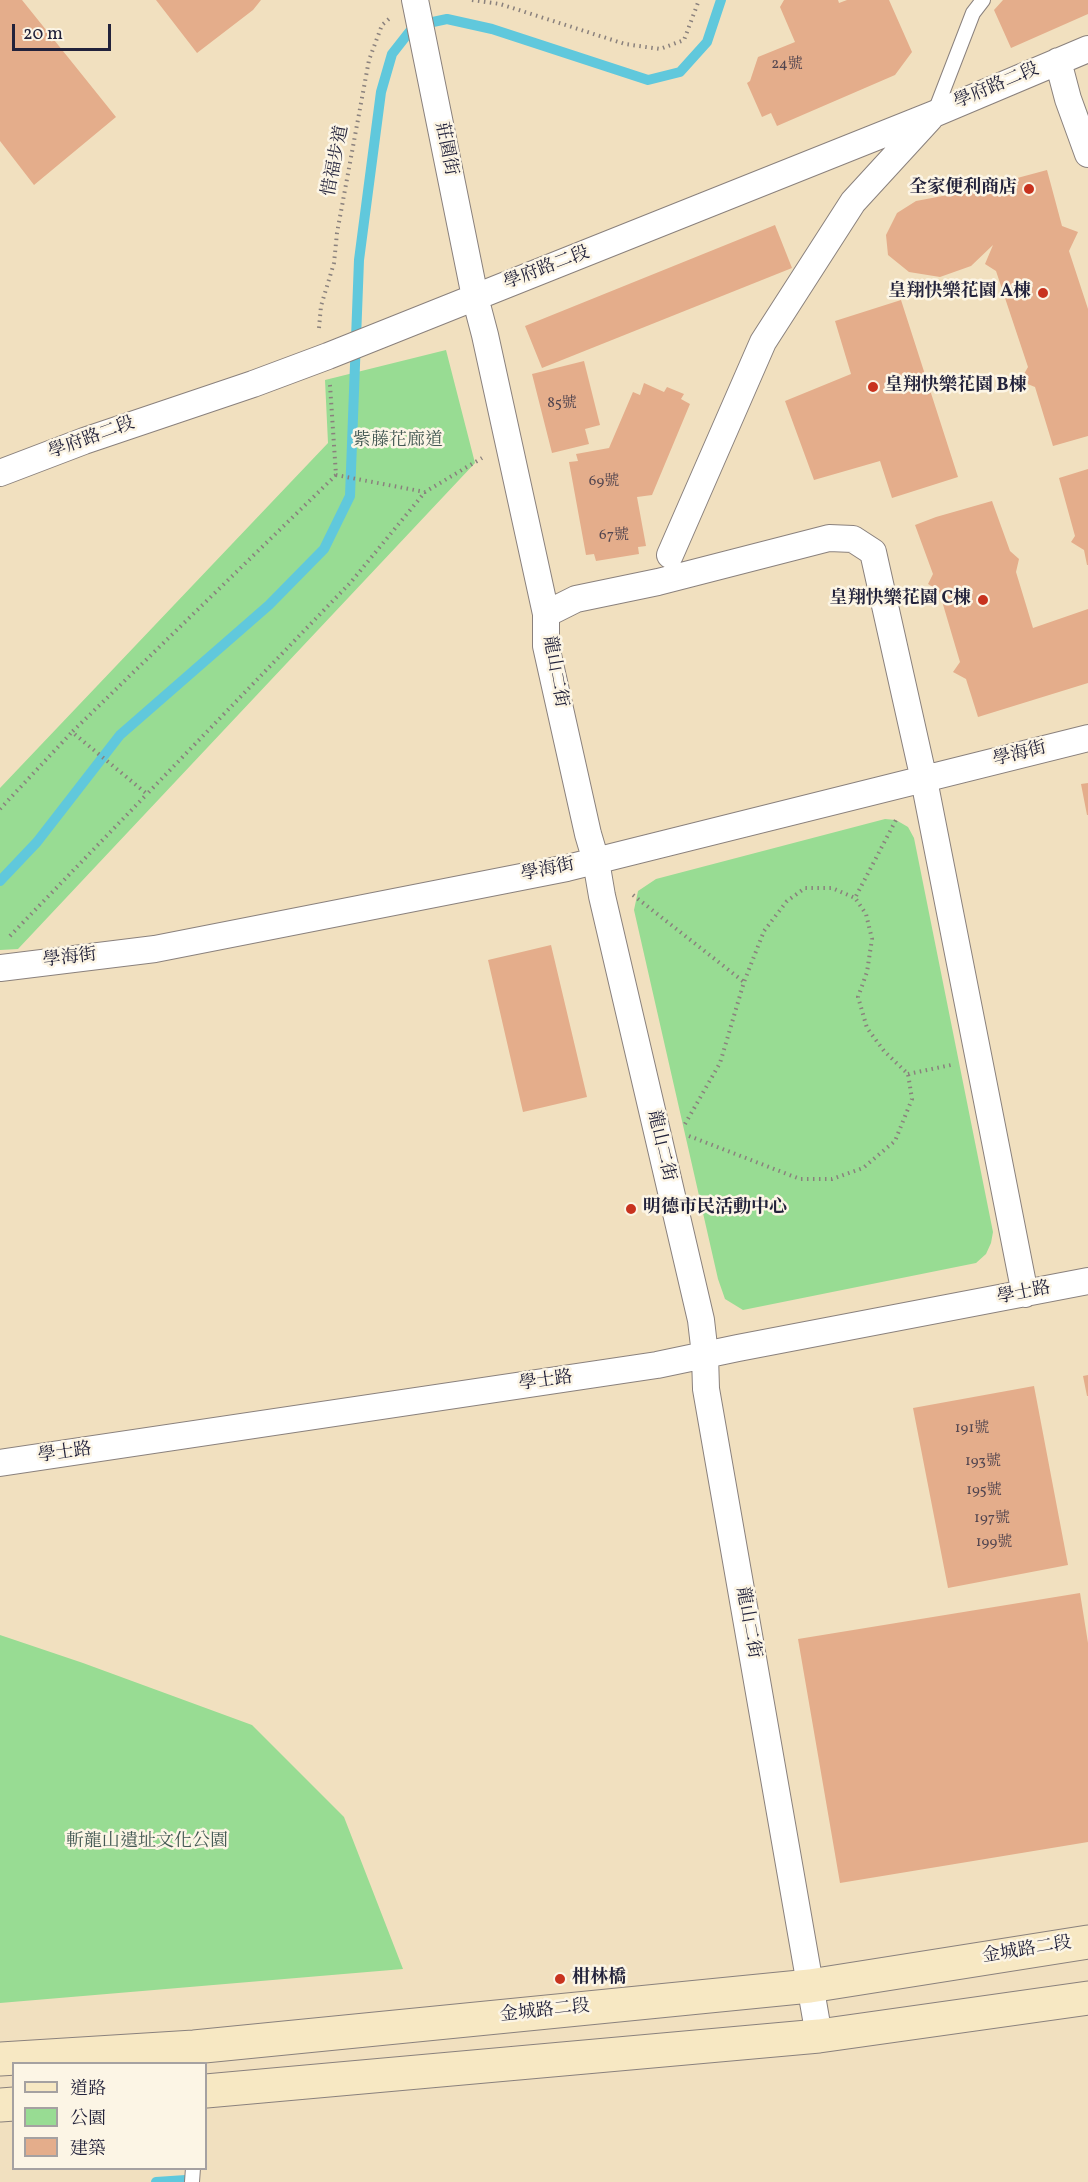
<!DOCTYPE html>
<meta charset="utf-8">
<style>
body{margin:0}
#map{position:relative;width:1088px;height:2182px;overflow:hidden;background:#f1e0bf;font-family:Vollkorn,"Noto Serif TC",serif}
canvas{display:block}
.legend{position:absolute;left:12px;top:2062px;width:195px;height:108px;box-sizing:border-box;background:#fcf5e5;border:2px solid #a5a1a1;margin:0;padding:8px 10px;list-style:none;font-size:18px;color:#22223b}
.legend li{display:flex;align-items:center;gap:12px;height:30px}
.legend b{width:30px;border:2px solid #a5a1a1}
.scale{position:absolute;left:12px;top:24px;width:99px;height:27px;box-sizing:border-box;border:3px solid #22223b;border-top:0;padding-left:8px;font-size:18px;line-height:21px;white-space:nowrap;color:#22223b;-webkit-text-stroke:4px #fcf5e5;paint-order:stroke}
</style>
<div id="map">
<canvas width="1088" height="2182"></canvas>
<ul class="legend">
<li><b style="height:8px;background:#f7e8c3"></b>道路</li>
<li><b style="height:16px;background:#98dc93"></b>公園</li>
<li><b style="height:16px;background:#e4ad8b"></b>建築</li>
</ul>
<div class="scale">20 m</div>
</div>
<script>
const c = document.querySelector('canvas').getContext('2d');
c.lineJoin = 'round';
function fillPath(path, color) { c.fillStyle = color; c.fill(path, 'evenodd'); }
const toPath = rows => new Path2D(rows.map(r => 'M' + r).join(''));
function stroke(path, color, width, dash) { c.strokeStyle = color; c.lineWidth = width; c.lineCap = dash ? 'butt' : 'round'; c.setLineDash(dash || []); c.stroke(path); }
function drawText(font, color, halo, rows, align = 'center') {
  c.font = font + ' Vollkorn,"Noto Serif TC",serif'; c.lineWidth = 5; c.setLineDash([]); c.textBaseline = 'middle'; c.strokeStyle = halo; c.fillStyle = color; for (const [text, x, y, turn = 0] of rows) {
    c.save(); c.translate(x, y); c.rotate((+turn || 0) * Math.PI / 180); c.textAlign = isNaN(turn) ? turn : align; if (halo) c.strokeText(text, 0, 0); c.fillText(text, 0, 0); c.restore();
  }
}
fillPath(toPath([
 [446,350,475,463,18,949,0,950,0,788,328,443,325,380],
 [885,819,896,820,908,827,914,838,993,1232,991,1243,986,1254,976,1263,743,1310,725,1299,718,1279,634,910,638,891,656,879],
 [0,1635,83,1663,252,1725,344,1817,403,1969,0,2003]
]), '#98dc93');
stroke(toPath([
 [0,881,37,842,120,735,269,605,324,549,350,496,359,260,381,92,392,54,414,26,447,19,492,29,648,80,680,72,707,42,721,0],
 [156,2182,186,2180]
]), '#60c8dc', 10);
fillPath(toPath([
 [0,0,22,0,116,117,34,185,0,141],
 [156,0,261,0,253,10,197,53],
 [784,0,838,0,839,3,847,0,889,0,912,52,895,75,777,126,771,113,762,117,747,83,750,81,758,57,795,42,780,7],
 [1003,0,1088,0,1088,14,1011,48,994,10],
 [1047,170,1062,226,1078,232,1069,251,1088,309,1088,436,1053,446,1035,387,1020,381,1028,367,996,271,985,264,993,245,971,266,940,277,909,272,888,255,886,235,897,213,916,201,969,191],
 [775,225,792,268,542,368,525,326],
 [901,300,958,477,892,498,880,461,814,480,785,401,851,374,835,321],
 [584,361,600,425,585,429,589,444,552,453,532,374],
 [644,383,664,392,667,387,684,394,681,399,690,404,652,495,637,497,646,546,638,547,639,554,596,561,594,554,586,555,569,462,578,461,576,454,609,448,633,392,640,395],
 [1088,469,1088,565,1087,565,1084,550,1071,542,1075,536,1059,478],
 [992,501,1010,551,1019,559,1016,572,1033,628,1088,609,1088,683,978,717,966,679,953,672,960,662,939,591,928,584,933,574,915,525,936,517],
 [1088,783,1088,815,1087,815,1081,784],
 [551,945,587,1097,523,1112,488,960],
 [1088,1375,1088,1396,1087,1396,1083,1376],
 [1034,1386,1068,1565,948,1588,913,1408],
 [1080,1593,1088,1643,1088,1842,840,1883,798,1639]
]), '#e4ad8b');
const service = toPath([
 [934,114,973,13,983,0],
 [192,2182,193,2168]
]);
const minor = toPath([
 [415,0,475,297,485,335,546,614,546,646,588,834,596,861,602,896,701,1320,705,1355,706,1389,819,2036],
 [1058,61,1068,99,1088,154],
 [0,473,84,441,253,384,328,356,934,114,1088,49],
 [670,555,763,342,853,202,930,118],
 [546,614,576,599,658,582,829,538,853,539,873,552,924,780,1025,1294],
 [0,968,155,949,567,868,1088,738],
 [0,1463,657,1365,738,1348,1088,1281]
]);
const secondary = toPath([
 [0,2059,194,2047,810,1986,1088,1942],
 [206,2091,819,2036,1088,1998],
 [0,2105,14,2104]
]);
stroke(service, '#8a817d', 16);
stroke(minor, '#8a817d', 28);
stroke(secondary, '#8a817d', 35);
stroke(toPath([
 [472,0,500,4,625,44,660,49,684,40,699,0],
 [319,328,321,306,334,263,337,233,369,60,382,25,389,19],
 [330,385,336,475,425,492,482,458],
 [336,475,72,732,147,794,351,582,425,492],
 [0,809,72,732],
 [633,895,744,982],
 [10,936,147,794],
 [908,1074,951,1065],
 [685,1124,720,1063,744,982,764,931,787,901,805,888,832,888,855,898,897,818],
 [689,1136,800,1179,832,1179,863,1168,895,1141,912,1099,908,1074,884,1051,867,1028,858,997,867,972,872,939,866,914,855,898]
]), '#8a817d', 4, [1.5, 4.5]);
stroke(service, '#fff', 14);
stroke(minor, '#fff', 26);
stroke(secondary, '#f7e8c3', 33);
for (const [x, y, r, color] of [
 [1029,189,6,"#c8321e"],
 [1043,293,6,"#c8321e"],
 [873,387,6,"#c8321e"],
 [983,600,6,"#c8321e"],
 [631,1209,6,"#c8321e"],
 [560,1979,6,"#c8321e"]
]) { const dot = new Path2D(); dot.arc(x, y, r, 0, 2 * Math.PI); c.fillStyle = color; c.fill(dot); stroke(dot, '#fcf5e5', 2); }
drawText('15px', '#52454f', null, [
 ["24號",787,65],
 ["85號",562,404],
 ["69號",604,482],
 ["67號",614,536],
 ["191號",972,1429],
 ["193號",983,1462],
 ["195號",984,1491],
 ["197號",992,1519],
 ["199號",994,1543]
]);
drawText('18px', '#22223b', '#fcf5e5', [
 ["學府路二段",997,87,-23],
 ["莊園街",445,149,79],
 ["惜福步道",337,161,-79],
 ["學府路二段",547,269,-21],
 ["學府路二段",92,439,-20],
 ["龍山二街",554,672,80],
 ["學海街",1020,755,-14],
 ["學海街",548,871,-12],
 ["學海街",70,959,-7],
 ["龍山二街",660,1146,77],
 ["學士路",1024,1294,-11],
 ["學士路",546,1382,-8],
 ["學士路",65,1454,-8],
 ["龍山二街",747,1623,80],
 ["金城路二段",1027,1951,-9],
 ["金城路二段",545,2012,-6]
]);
drawText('bold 18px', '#22223b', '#fcf5e5', [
 ["全家便利商店",1017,189],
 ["皇翔快樂花園 A棟",1031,293],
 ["皇翔快樂花園 B棟",885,387,"left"],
 ["皇翔快樂花園 C棟",971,600],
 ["明德市民活動中心",643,1209,"left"],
 ["柑林橋",572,1979,"left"]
], 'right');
drawText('18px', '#455a55', '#fcf5e5', [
 ["紫藤花廊道",398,442],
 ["斬龍山遺址文化公園",147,1843]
]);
</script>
